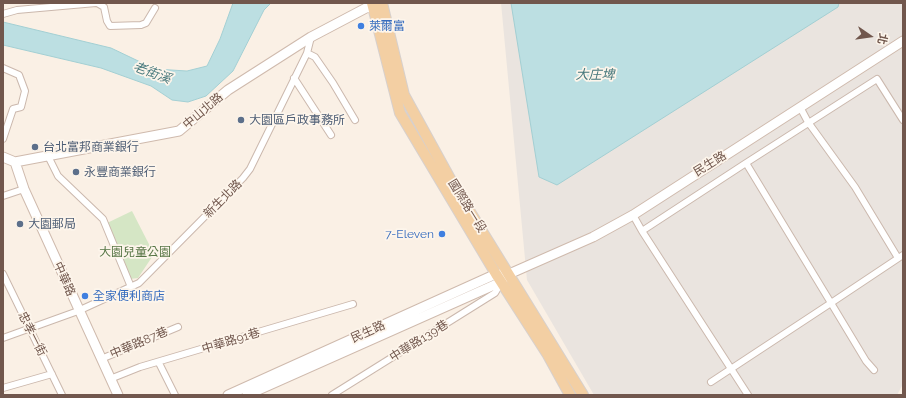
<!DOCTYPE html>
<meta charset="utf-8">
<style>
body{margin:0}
#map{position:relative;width:906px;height:398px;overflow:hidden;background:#faf0e5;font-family:Raleway,"Noto Sans TC",sans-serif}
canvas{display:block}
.frame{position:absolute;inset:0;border:4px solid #71574d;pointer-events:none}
.north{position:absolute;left:850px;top:16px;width:40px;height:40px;-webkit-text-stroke:3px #fdf5eb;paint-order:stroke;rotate:103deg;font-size:11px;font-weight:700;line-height:16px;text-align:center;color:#71574d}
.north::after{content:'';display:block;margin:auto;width:14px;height:18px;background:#71574d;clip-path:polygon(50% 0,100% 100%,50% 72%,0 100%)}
</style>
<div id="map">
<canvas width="906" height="398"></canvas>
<div class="frame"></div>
<div class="north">北</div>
</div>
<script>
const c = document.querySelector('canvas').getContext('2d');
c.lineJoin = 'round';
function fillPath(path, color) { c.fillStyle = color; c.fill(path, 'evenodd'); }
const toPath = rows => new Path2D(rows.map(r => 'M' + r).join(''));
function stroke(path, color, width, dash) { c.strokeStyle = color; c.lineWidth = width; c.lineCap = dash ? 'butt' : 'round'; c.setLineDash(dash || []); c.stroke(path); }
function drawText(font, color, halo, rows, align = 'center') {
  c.font = font + ' Raleway,"Noto Sans TC",sans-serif'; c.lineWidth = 3.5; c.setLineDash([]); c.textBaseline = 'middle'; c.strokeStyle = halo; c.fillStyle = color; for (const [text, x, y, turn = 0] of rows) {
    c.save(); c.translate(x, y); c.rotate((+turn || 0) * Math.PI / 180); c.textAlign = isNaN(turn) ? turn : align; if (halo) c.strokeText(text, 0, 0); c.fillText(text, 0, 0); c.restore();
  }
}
fillPath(toPath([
 [501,3,903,3,903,384,897,395,594,395,527,280]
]), '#eae4df');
fillPath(toPath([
 [132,211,154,254,138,278,130,279,105,224]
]), '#d5e6c5');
const water = toPath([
 [233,3,271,3,264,10,233,71,206,96,188,102,172,100,151,86,101,68,3,45,3,22,111,48,155,69,187,71,207,66,220,39,233,3],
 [511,3,839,3,838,7,557,185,539,177,511,3]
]);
fillPath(water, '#bcdfe2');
stroke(water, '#a3cfd3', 1);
const street = toPath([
 [97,3,104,7,107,21,110,26,141,25,146,23,155,8],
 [3,14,17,10,96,3],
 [307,53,315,57,333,83,355,120],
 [3,68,19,75,25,91,21,107,13,109,3,139],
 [294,78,331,135],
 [800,107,808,122,855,187,898,258],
 [903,120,877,79,746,163,831,303,903,255],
 [48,156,58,176,103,219,131,287],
 [746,163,642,231,748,395],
 [3,196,24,189],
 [633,215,642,231],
 [3,274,62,395],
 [3,338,78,311,139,283,243,178,250,169,307,53,311,37],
 [101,359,178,327],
 [159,363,175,395],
 [110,379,140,367,353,304],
 [711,382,831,303,866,361,874,370],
 [3,388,52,374],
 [332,395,495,293,501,283]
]);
const secondary = toPath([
 [3,157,15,162,179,131,228,90,311,37,366,8,379,5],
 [15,162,24,189,118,395],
 [228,395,496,274,509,274,593,237,633,215,903,41],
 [247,395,501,282,505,278]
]);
const primary = toPath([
 [372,3,400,113,496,274,548,355,570,395],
 [382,3,404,95,454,186,583,395]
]);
stroke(street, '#cbb8ad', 8);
stroke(secondary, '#cfbaad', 11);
stroke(primary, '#d7d0cd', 12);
stroke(street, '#fff', 6);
stroke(secondary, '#fff', 9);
stroke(primary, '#f3cfa3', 10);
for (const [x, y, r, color] of [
 [361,26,4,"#3f7fe0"],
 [241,120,4,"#5c6f8a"],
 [35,147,4,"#5c6f8a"],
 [76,172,4,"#5c6f8a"],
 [20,224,4,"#5c6f8a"],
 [442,234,4,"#3f7fe0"],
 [85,296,4,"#3f7fe0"]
]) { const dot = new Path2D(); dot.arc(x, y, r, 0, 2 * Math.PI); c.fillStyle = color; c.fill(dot); stroke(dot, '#fdf5eb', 1.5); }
drawText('12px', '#366cbe', '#fdf5eb', [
 ["萊爾富",369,26],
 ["7-Eleven",434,234,"right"],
 ["全家便利商店",93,296]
], 'left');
drawText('12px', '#71574d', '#fdf5eb', [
 ["中山北路",203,111,-40],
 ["民生路",710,164,-32],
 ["新生北路",223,199,-45],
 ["國際路一段",467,206,58],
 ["中華路",64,279,66],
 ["民生路",368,332,-24],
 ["忠孝一街",32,334,63],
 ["中華路91巷",231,341,-17],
 ["中華路139巷",419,341,-32],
 ["中華路87巷",139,343,-23]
]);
drawText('12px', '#4e5e75', '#fdf5eb', [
 ["大園區戶政事務所",249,120],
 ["台北富邦商業銀行",43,147],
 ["永豐商業銀行",84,172],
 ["大園郵局",28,224]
], 'left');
drawText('12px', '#577646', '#fdf5eb', [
 ["大園兒童公園",135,252]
]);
drawText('italic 13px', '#45777b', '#fdf5eb', [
 ["老街溪",152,73,20],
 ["大庄埤",595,75]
]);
</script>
